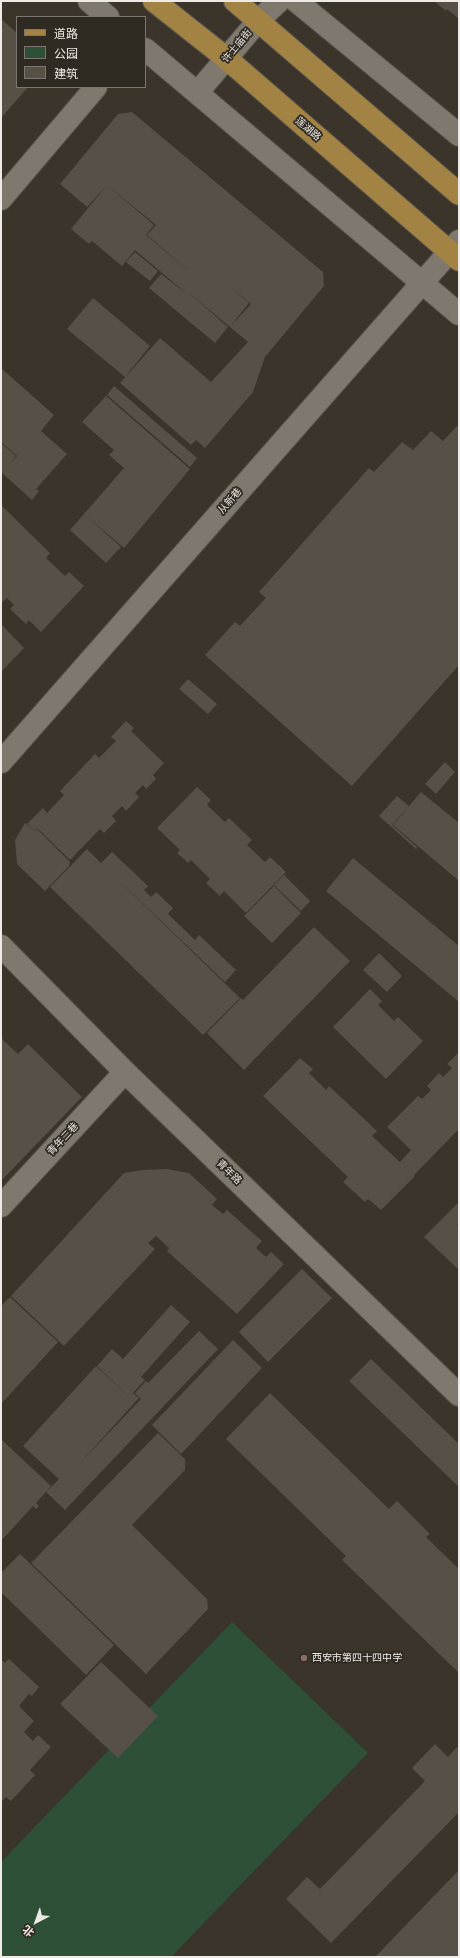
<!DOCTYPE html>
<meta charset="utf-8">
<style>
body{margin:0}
#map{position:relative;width:460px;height:1958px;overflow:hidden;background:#3a342b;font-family:Quicksand,"Noto Sans SC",sans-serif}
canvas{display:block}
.frame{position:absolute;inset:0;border:2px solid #eeeae5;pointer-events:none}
.legend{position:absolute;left:16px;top:16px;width:130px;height:72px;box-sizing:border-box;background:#2f2a22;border:1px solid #7b7770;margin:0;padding:5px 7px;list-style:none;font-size:12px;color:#eeeae5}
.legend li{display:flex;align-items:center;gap:8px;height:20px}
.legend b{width:20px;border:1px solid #7b7770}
.north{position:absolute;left:16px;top:1902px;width:40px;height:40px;-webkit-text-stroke:3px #2f2a22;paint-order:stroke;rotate:221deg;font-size:11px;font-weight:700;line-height:16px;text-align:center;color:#eeeae5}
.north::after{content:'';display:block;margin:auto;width:14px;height:18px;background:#eeeae5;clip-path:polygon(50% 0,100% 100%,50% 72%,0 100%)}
</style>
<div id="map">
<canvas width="460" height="1958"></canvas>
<div class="frame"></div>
<ul class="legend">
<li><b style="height:5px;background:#a28343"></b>道路</li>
<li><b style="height:11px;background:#2d5036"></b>公园</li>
<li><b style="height:11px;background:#565047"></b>建筑</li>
</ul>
<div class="north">北</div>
</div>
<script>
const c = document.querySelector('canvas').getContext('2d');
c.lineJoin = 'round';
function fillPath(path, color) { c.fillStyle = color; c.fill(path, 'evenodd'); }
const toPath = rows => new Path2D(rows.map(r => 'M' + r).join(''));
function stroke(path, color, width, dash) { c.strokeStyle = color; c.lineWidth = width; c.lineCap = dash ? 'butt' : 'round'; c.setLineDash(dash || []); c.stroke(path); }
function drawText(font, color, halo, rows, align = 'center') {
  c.font = font + ' Quicksand,"Noto Sans SC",sans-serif'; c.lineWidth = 3.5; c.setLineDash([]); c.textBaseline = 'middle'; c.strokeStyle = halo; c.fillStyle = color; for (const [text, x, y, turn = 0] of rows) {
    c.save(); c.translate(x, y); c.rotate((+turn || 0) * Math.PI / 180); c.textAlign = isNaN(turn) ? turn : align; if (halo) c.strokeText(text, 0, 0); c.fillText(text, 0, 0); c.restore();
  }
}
fillPath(toPath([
 [232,1622,368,1753,171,1957,1,1957,1,1862]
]), '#2d5036');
fillPath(toPath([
 [434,1,459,1,459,19,447,9,446,11],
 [1,19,17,33,17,87,28,87,1,118],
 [132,112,323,272,324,286,265,357,253,392,205,448,196,440,191,445,120,383,160,338,211,382,248,342,230,327,251,304,228,285,249,303,230,327,188,292,228,327,215,343,149,288,161,274,187,294,135,250,122,266,92,241,89,244,71,229,106,186,87,207,60,184,118,114],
 [107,185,156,225,147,235,196,277,146,235,154,225],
 [135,252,158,271,150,281,126,262],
 [93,298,150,346,125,377,67,329],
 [1,368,54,415,41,431,67,454,36,489,39,491,32,500,1,472,1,443,16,456,9,465,17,456,1,442],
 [114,386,197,458,190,467,107,395],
 [106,396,190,469,124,548,84,514,124,468,109,455,114,450,82,422],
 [457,426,459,428,459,665,352,786,205,655,235,622,240,626,262,602,266,598,259,592,369,468,374,472,402,442,413,450,431,431,443,441],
 [1,505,50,553,46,558,65,576,69,572,84,586,41,632,29,620,26,624,10,609,14,605,7,598,2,602,1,601],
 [84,514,121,547,106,563,70,530],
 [1,624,24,648,1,672],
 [188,679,217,704,208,714,179,689],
 [126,721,134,728,131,731,164,763,153,775,156,779,146,789,143,785,135,793,139,797,126,811,122,806,112,816,116,821,104,833,100,829,70,860,37,828,35,831,27,824,43,808,47,813,64,795,60,791,95,754,99,758,116,741,111,737],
 [445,762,455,772,436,794,425,784],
 [197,787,211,800,207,805,225,822,229,818,252,840,247,845,265,862,270,857,286,872,246,913,224,891,220,896,206,883,210,879,191,860,188,863,177,853,180,850,157,828],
 [421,792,459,823,459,881,393,825],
 [397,796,409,806,392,825,417,847,416,849,379,816],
 [25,823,37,833,35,831,37,829,70,862,69,866,45,891,17,864,15,840],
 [87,849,101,863,112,852,148,886,144,890,151,897,156,892,173,908,168,914,195,940,199,935,236,970,225,982,112,874,240,998,203,1035,50,887],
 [353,858,459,946,459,1002,326,891],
 [284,875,310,901,301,911,274,885],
 [274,886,301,913,272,943,244,916],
 [314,927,350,961,244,1070,207,1033,241,998,243,1000],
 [379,953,402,976,387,992,363,970],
 [370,989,382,1001,378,1005,394,1021,398,1017,423,1041,386,1079,333,1027],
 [1,1038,18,1054,28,1044,82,1097,1,1181],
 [459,1052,459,1129,414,1175,400,1162,411,1150,387,1127,418,1096,422,1099,431,1090,427,1086,439,1073,443,1077,452,1068,447,1064],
 [300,1058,313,1069,309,1073,326,1090,329,1086,377,1131,372,1136,415,1176,381,1210,368,1199,365,1202,343,1182,348,1177,263,1096],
 [167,1169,189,1173,217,1199,212,1205,223,1214,227,1210,262,1241,256,1248,266,1257,271,1252,284,1264,237,1314,167,1251,169,1248,156,1236,148,1243,155,1249,64,1346,11,1296,124,1173,142,1170],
 [459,1202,459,1223,457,1225,459,1227,459,1270,424,1237],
 [302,1269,332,1298,268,1362,239,1332],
 [10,1297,58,1342,1,1404,1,1306],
 [171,1305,190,1322,141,1377,145,1380,133,1393,139,1398,79,1464,141,1399,135,1393,146,1381,148,1383,199,1331,218,1349,65,1510,46,1492,59,1479,23,1446,96,1366,130,1398,97,1366,112,1349,123,1359],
 [233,1340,262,1368,181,1454,152,1425],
 [371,1359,459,1444,459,1487,349,1381],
 [270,1393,389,1509,397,1501,430,1534,426,1537,459,1569,459,1673,342,1560,346,1556,226,1439],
 [158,1433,185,1459,185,1470,132,1525,207,1599,208,1609,146,1674,31,1563],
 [1,1439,51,1486,36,1503,39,1506,36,1509,33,1506,1,1541],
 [20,1554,114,1645,86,1675,1,1592,1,1573],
 [1,1659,5,1663,9,1659,39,1687,32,1696,29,1694,19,1706,34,1721,24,1732,33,1741,38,1735,51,1747,30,1770,35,1775,11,1801,6,1797,1,1802],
 [101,1662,158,1716,118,1758,60,1704],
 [435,1744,448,1757,457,1747,459,1749,459,1812,331,1943,286,1899,307,1877,320,1889,425,1781,412,1768],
 [459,1870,459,1957,375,1957]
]), '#565047');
const minor = toPath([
 [89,1,108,17],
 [296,1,459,135],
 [145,49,459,314],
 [197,93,258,21,279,1],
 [1,199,96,87],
 [1,762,459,241],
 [1,946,125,1072,459,1395],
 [1,1206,125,1072]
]);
const major = toPath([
 [154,1,226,58,459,260],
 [235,1,459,194]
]);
stroke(minor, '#56514a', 24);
stroke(major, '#56514a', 24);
stroke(minor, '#7f786e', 22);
stroke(major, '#a28343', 22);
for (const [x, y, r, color] of [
 [304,1658,4,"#8d6e63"]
]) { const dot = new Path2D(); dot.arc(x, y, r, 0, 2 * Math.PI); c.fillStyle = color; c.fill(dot); stroke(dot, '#2f2a22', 1.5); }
drawText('10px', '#eeeae5', '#2f2a22', [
 ["许士庙街",237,46,-50],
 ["莲湖路",308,129,41],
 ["从新巷",230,501,-49],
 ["青年二巷",63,1139,-47],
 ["青年路",229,1172,44]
]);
drawText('10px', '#eeeae5', '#2f2a22', [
 ["西安市第四十四中学",312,1658]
], 'left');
</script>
